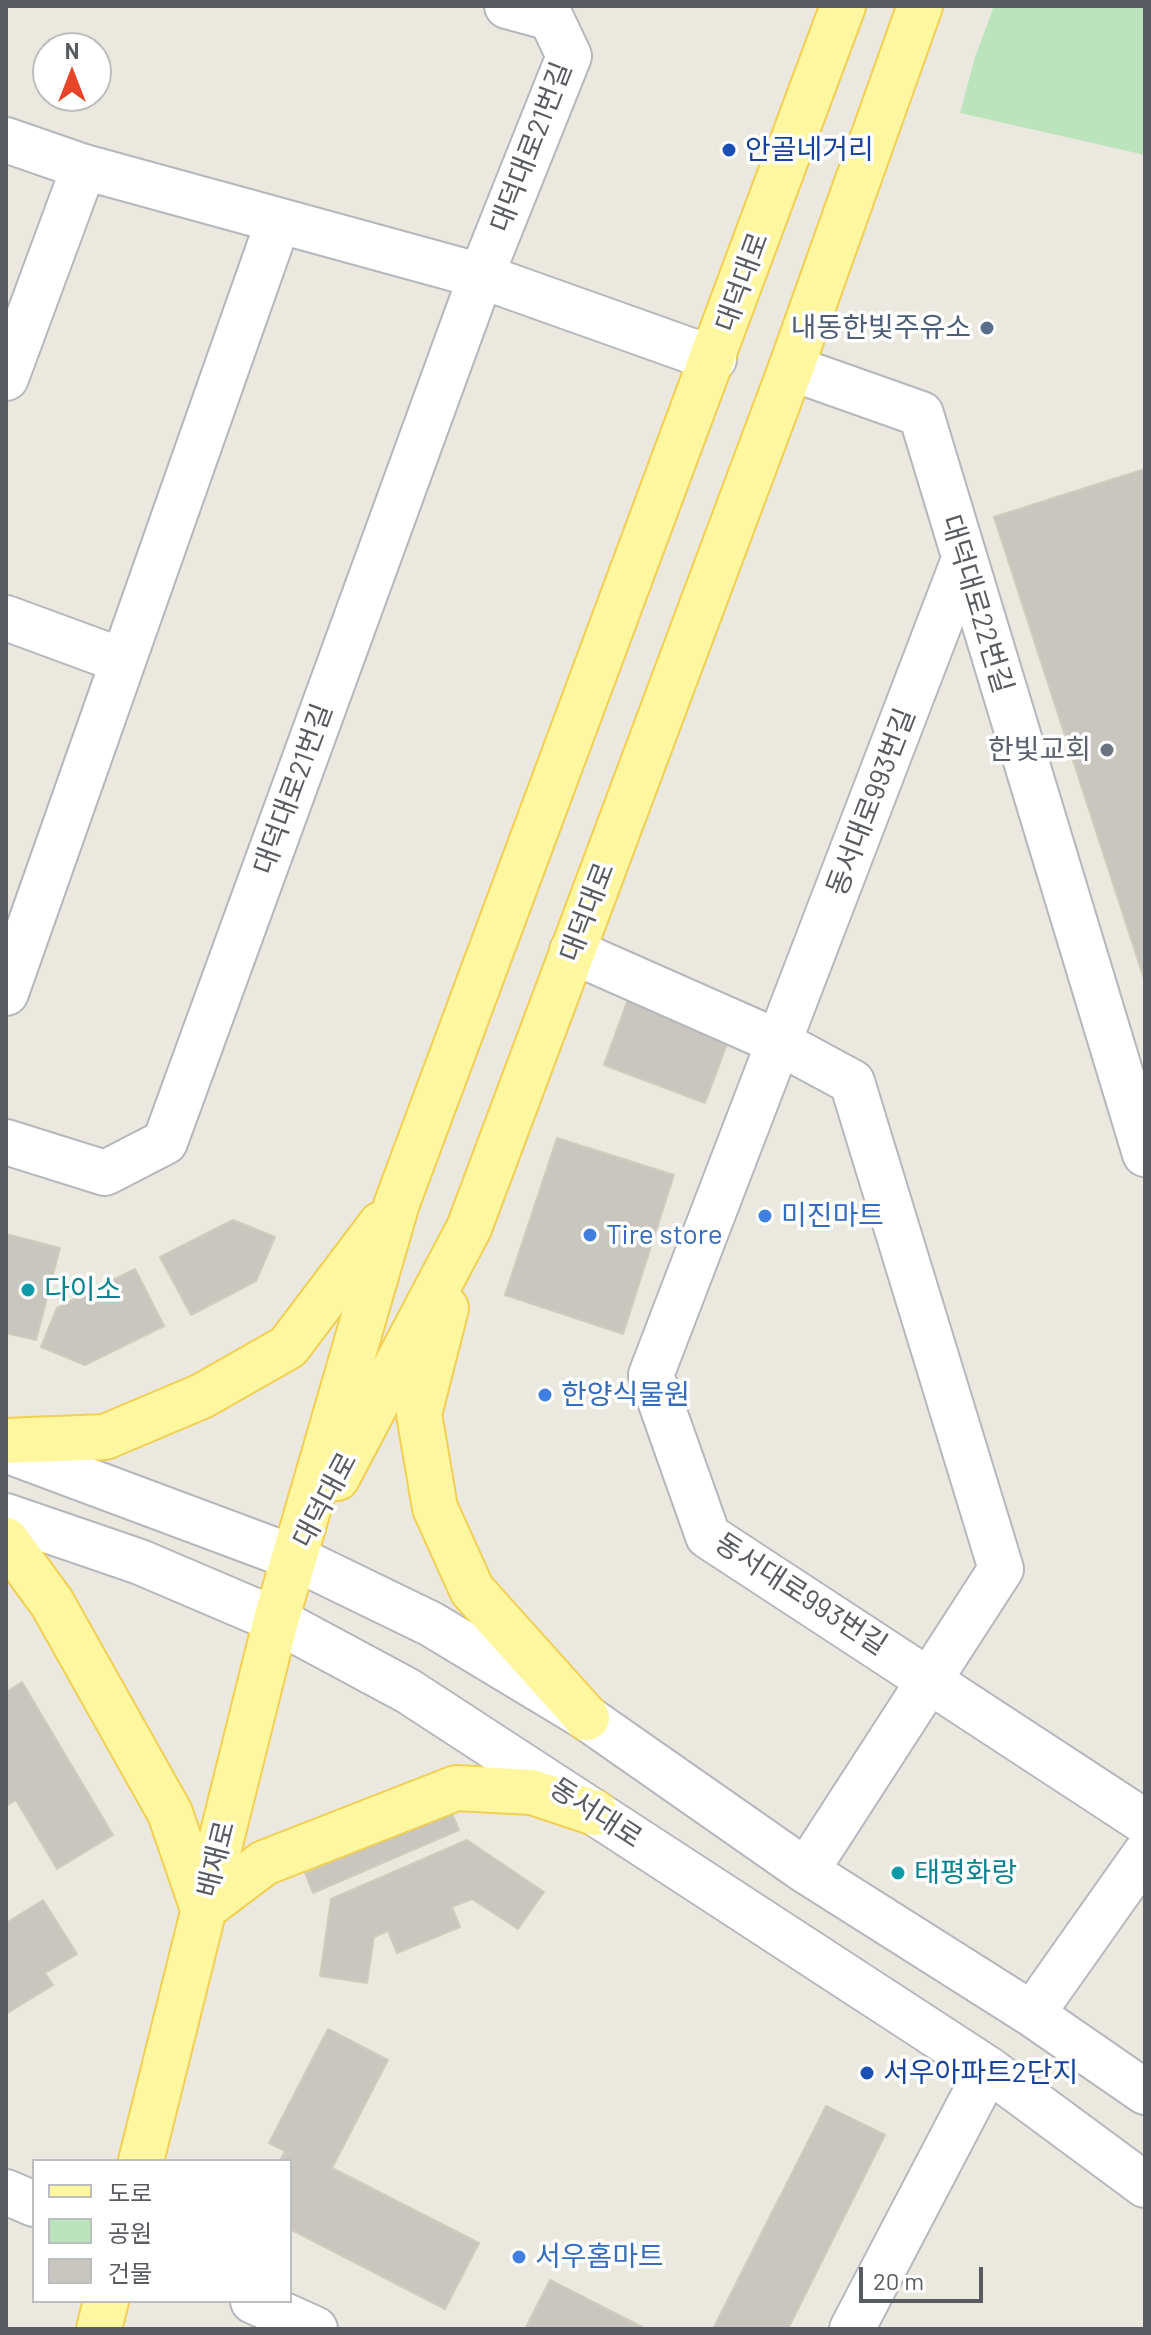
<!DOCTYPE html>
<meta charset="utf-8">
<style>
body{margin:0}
#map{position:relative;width:1151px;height:2335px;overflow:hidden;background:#ebe9df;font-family:Barlow,"Noto Sans KR",sans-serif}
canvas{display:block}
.frame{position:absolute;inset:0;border:8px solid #585b60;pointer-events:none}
.legend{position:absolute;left:32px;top:2159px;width:260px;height:144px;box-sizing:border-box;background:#fff;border:2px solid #bcbdbf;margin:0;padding:10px 14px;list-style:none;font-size:24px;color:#585b60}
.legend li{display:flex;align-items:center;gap:16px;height:40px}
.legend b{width:40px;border:2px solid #bcbdbf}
.north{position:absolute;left:32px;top:32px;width:80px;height:80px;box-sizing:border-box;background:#fff;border:2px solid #bcbdbf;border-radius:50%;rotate:0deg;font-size:22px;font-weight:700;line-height:32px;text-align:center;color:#585b60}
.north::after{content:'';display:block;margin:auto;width:28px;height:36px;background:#e84428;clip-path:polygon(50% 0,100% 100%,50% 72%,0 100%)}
.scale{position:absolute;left:859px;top:2267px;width:124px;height:36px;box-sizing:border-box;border:4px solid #585b60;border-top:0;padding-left:10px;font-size:24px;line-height:28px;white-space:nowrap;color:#585b60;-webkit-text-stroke:6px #fff;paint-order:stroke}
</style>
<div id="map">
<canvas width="1151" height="2335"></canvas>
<div class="frame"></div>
<ul class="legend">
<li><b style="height:10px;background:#fff6a0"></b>도로</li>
<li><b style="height:22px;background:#bbe4bd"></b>공원</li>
<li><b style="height:22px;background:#c8c6be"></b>건물</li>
</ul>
<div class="north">N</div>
<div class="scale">20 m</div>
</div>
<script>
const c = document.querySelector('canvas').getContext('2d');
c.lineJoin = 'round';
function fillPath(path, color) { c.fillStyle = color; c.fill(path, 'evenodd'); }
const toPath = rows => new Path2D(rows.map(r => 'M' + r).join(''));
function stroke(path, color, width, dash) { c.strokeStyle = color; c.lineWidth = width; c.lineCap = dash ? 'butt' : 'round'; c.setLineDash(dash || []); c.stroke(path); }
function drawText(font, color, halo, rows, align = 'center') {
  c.font = font + ' Barlow,"Noto Sans KR",sans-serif'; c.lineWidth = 7; c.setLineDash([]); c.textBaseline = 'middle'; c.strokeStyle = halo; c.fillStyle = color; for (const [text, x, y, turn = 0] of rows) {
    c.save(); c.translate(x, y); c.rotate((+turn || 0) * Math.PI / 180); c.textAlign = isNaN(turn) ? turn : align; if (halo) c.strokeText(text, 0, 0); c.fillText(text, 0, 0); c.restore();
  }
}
fillPath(toPath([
 [994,6,1145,6,1145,155,960,113,975,57]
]), '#bbe4bd');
const building = toPath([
 [1145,469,1145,982,994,517,1145,469],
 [631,991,733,1028,705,1103,604,1065,631,991],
 [557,1138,674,1175,623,1334,505,1295,557,1138],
 [233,1220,275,1237,256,1281,191,1315,160,1257,233,1220],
 [6,1234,60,1248,36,1340,6,1333,6,1234],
 [135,1269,164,1326,85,1365,41,1347,57,1308,135,1269],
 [22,1682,113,1835,57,1869,16,1800,6,1806,6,1692,22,1682],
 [451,1811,459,1830,313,1893,305,1873,451,1811],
 [467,1840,544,1892,518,1929,472,1899,452,1907,460,1927,397,1953,388,1931,374,1937,367,1983,320,1976,331,1899,467,1840],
 [43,1900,77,1954,45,1973,53,1985,6,2014,6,1923,43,1900],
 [328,2029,388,2060,332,2168,479,2243,445,2309,290,2229,290,2161,280,2161,285,2151,269,2143,328,2029],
 [826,2106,885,2135,788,2329,713,2329,826,2106],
 [550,2280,646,2329,525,2329,550,2280]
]);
fillPath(building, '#c8c6be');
stroke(building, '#d0cbbd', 2);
const minor = toPath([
 [6,140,84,167,481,276,714,359],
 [791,368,921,414,1145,1154],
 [6,378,84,167],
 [963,562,651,1375,708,1536,1145,1822],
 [6,618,123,661],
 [572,951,778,1042,852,1082,1001,1569,806,1871],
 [6,993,278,222],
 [6,1142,105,1173,165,1142,481,276,569,56,551,18,507,6],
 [6,1450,295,1558,431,1624,587,1718,806,1871,1032,2014,1145,2092],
 [6,1516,140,1562,276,1620,408,1691,988,2069,1145,2185],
 [1032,2014,1145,1854],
 [6,2192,34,2204],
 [253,2301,315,2329],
 [852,2329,988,2069]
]);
const major = toPath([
 [446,1308,419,1414,435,1508,472,1590,587,1718],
 [6,1441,105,1437,202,1396,288,1347,381,1224],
 [337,1478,469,1228,791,368,920,6],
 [6,1540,52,1603,170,1813,203,1909],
 [203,1909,264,1863,456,1788,532,1792,595,1813],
 [141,2161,276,1620,397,1203,843,6],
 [99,2329,106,2301]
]);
stroke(minor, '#b5b7bc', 48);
stroke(major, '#f1cf53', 48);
stroke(minor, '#fff', 44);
stroke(major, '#fff6a0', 44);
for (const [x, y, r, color] of [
 [729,150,8,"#1a4fb4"],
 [987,328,8,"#5c6f8a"],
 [1107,750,8,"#6b7280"],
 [765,1216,8,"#3f7fe0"],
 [590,1235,8,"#3f7fe0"],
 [28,1290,8,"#0f9aa8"],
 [545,1395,8,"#3f7fe0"],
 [898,1873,8,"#0f9aa8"],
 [867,2073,8,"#1a4fb4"],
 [519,2257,8,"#3f7fe0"]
]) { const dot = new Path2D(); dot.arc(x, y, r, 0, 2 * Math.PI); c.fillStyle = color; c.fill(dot); stroke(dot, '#fff', 3); }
drawText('28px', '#585b60', '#fff', [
 ["대덕대로21번길",531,147,-69],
 ["대덕대로",742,282,-70],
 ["대덕대로22번길",977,604,73],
 ["대덕대로21번길",293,789,-70],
 ["동서대로993번길",871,802,-69],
 ["대덕대로",587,912,-69],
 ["대덕대로",325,1500,-62],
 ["동서대로993번길",801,1594,33],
 ["동서대로",596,1813,33],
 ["배재로",216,1859,-76]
]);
drawText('28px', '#164399', '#fff', [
 ["안골네거리",745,150],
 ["서우아파트2단지",883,2073]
], 'left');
drawText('28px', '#4e5e75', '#fff', [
 ["내동한빛주유소",971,328]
], 'right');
drawText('28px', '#5b616d', '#fff', [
 ["한빛교회",1091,750]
], 'right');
drawText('28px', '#366cbe', '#fff', [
 ["미진마트",781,1216],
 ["Tire store",606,1235],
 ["한양식물원",561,1395],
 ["서우홈마트",535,2257]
], 'left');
drawText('28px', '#0d838f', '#fff', [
 ["다이소",44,1290],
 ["태평화랑",914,1873]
], 'left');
</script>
